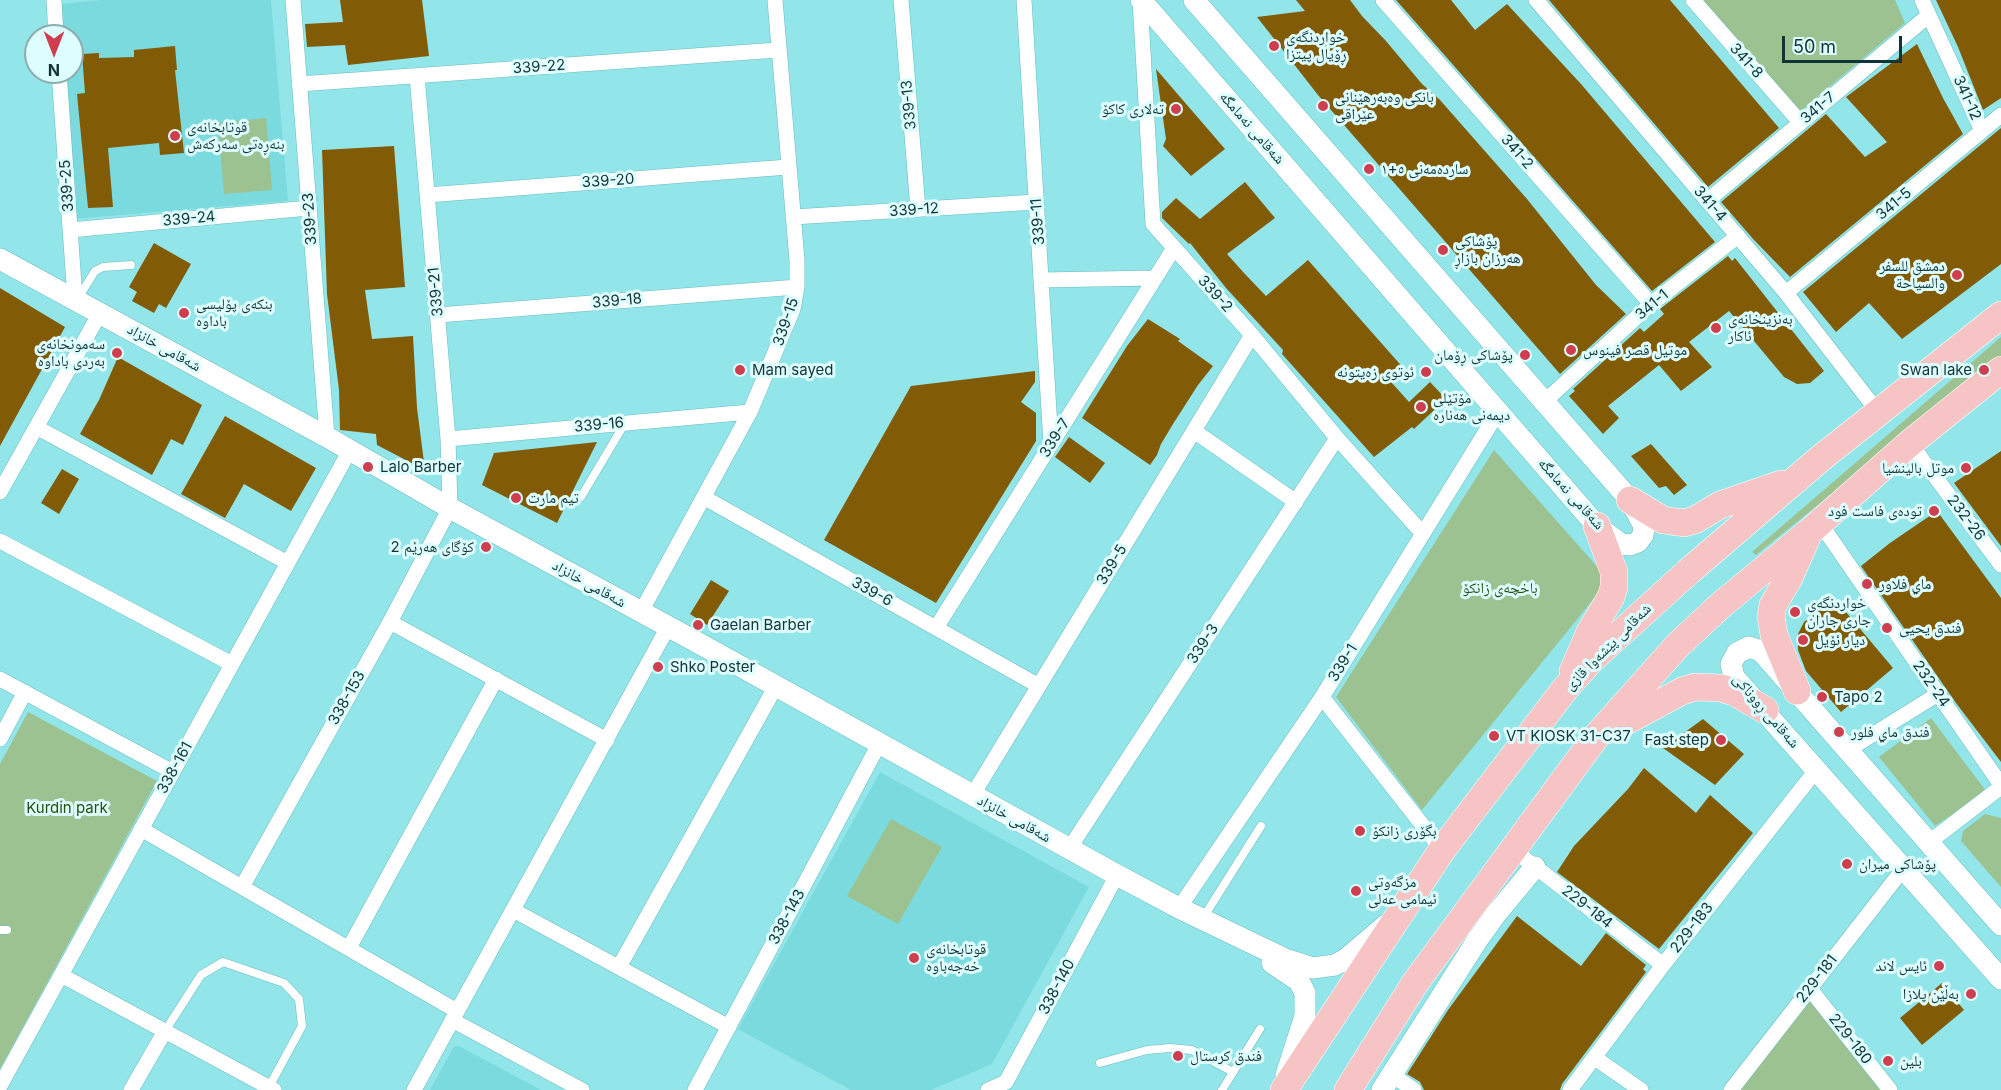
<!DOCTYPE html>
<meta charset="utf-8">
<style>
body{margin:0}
#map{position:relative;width:2001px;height:1090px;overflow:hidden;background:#92e6e9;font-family:Inter,sans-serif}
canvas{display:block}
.north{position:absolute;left:24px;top:24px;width:60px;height:60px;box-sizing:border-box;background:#defdfe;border:2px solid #8cadae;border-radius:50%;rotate:180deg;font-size:16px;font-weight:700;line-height:24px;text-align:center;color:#113536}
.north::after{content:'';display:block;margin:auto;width:21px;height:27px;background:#ce3e4e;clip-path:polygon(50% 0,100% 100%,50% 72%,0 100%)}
.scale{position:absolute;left:1782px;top:36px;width:120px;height:27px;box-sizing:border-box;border:3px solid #113536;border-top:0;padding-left:8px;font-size:18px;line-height:21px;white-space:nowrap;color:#113536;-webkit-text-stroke:4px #defdfe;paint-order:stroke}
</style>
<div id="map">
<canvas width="2001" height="1090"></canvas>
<div class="north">N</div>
<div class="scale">50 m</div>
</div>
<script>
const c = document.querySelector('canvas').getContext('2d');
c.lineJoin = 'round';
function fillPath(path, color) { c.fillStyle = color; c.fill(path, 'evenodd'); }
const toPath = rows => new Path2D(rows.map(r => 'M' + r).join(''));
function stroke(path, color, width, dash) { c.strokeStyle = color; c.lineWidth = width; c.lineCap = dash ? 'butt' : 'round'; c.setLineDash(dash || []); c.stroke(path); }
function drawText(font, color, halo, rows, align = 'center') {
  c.font = font + ' Inter,"Noto Naskh Arabic",sans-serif'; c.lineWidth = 6; c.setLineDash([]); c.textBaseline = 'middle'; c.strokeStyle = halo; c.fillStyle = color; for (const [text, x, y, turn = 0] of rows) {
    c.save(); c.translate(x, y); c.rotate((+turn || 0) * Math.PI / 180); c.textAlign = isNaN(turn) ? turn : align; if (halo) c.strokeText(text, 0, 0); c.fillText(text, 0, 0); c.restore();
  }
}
fillPath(toPath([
 [104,0,271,0,288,201,73,219,62,72,72,72,72,36,60,36,58,4],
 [880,772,1089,887,992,1064,931,1090,851,1090,738,1029],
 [456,1046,459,1046,541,1090,430,1090,453,1048]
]), '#7bdade');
fillPath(toPath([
 [1701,0,1895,0,1905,23,1798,113],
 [266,118,272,190,224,194,218,123],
 [2001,337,2001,357,1756,555,1752,552],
 [1494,450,1609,580,1422,810,1336,697],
 [28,712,157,781,0,1069,0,764],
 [1931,718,1986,791,1935,826,1879,757],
 [1985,814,2001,818,2001,887,1961,841,1963,831],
 [891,819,942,847,898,924,847,896],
 [1810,989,1890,1090,1731,1090]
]), '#9cc292');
fillPath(toPath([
 [340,0,422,0,429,56,348,65,345,45,307,47,305,24,343,22],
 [1296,0,1350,0,1362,16,1386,41,1422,84,1440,100,1527,199,1596,285,1626,314,1560,374,1318,95,1257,17,1305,11],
 [1396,0,1451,0,1475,30,1507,4,1581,84,1715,242,1652,291],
 [1549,0,1670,0,1779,128,1708,187],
 [1936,0,2001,0,2001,98,1983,110,1958,47],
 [1917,44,1943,98,1963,134,1790,277,1754,240,1721,202,1826,114,1865,157,1887,142,1846,97],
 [175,46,177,70,175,70,184,153,160,155,159,143,108,148,113,207,88,208,77,94,85,93,82,54,99,53,99,58,134,57,134,50],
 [1156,69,1225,149,1191,176,1163,146,1166,139],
 [2001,128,2001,264,1902,339,1869,303,1836,332,1803,292],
 [394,146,405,287,365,290,372,339,413,336,417,408,425,470,377,445,376,434,340,430,339,390,327,294,322,150],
 [1245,182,1275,218,1227,254,1244,273,1266,296,1308,260,1406,371,1392,383,1409,402,1430,382,1446,399,1414,429,1412,427,1374,457,1282,354,1283,350,1226,288,1190,243,1189,244,1162,218,1162,212,1176,198,1200,219],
 [154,243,191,264,166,308,159,304,154,313,132,301,137,292,129,287],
 [1728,256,1732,261,1735,258,1824,371,1810,383,1797,384,1784,377,1729,311,1689,342,1712,367,1681,391,1659,365,1608,406,1619,418,1603,434,1569,396,1575,391,1573,389,1640,328,1644,332,1664,314,1660,309],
 [0,288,65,327,0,446],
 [1148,319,1180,339,1178,341,1213,366,1198,385,1173,424,1161,444,1157,455,1150,465,1082,418,1127,346],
 [118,357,202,405,183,445,171,439,152,475,80,434,99,400],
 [1035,371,1035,382,1021,402,1036,413,1036,441,936,603,824,540,911,386],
 [225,416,316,468,291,511,244,484,225,518,181,494],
 [1069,437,1105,463,1090,483,1055,457],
 [597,442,557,523,482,485,494,453],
 [1651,444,1687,485,1674,495,1666,486,1659,488,1631,456],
 [2001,451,2001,546,1954,483],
 [62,469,79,479,59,514,41,503],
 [1937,511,2001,598,2001,762,1956,703,1861,566,1890,543],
 [711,580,729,591,707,625,690,614],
 [1835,599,1893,668,1841,712,1806,671,1798,650,1798,634,1804,622],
 [1703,719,1744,754,1715,785,1663,748],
 [1644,768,1696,813,1710,795,1753,833,1659,949,1557,872,1574,846,1628,789],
 [1517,916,1581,966,1606,933,1646,965,1643,969,1646,972,1562,1084,1560,1090,1424,1090,1420,1082,1407,1074,1448,1010],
 [1942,983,1964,1010,1922,1045,1900,1018]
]), '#825b07');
const lane = toPath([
 [77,300,95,271,103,267,131,265],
 [581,497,625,423],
 [1203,918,1261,826],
 [0,930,7,930],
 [165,1031,201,975,223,962,284,983,299,999,302,1026,269,1087],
 [1100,1063,1147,1050,1170,1048,1192,1050,1233,1072],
 [1222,1090,1260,1029]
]);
const street = toPath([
 [54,0,56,36],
 [293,0,327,437],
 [901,0,918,209],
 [1024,0,1051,444],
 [1140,0,1153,224,1252,335,1337,438,1423,534],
 [1383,0,1651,304],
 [1536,0,1786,293,1878,412],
 [1693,0,1800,122],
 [1922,0,1982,131],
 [59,72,75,299],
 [299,84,778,50],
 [427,195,788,167],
 [1707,201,1929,15],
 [793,217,1036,202],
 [70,230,309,208],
 [1041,280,1155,278],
 [1786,293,2001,115],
 [438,315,797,287],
 [1544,402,1651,304,1738,236],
 [36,427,288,563],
 [1194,431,1296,502],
 [448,439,750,412],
 [1910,443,2001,565],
 [0,492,100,313],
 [705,498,1039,686],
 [1820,523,2001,785],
 [0,541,232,664],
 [641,612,750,412,793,309,797,287,797,260,775,0],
 [390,622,607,740],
 [936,628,1174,248],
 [0,679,173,772],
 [1322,697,1442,850],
 [0,739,25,692],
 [1848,750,1938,694],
 [972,796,1252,335],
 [141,829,457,1011],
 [1928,843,2001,787],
 [1069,849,1337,438],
 [1512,849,1663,965],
 [242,887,390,622,450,508,448,439,417,76],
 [1179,908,1322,697,1498,412],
 [513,910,729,1027],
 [349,948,496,679],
 [619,967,776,686],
 [61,975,274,1090],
 [1810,989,1890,1090],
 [452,1020,582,1090],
 [1595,1058,1641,1090],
 [1392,1075,1414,1090],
 [0,1086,350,450],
 [131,1090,165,1031],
 [414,1090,668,627],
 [695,1090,879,744],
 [988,1090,1006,1082,1117,875],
 [1570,1090,1663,965,1817,769],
 [1731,1090,1904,868]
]);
const secondary = toPath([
 [1141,0,1597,526,1621,544,1630,545,1638,542,1643,535,1644,526,1630,500,1194,0],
 [0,259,327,437,450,508,693,640,1117,875,1179,908,1285,959,1313,968,1335,965,1346,959,1386,925],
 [2001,925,1761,651,1749,647,1737,653,1731,664,1734,677,2001,979],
 [1272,963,1299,981,1305,993,1305,1016,1286,1075],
 [1382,1090,1478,939,1496,914,1535,867]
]);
const highway = toPath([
 [1630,500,1663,520,1684,523,1695,520,1720,505,1781,484],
 [1573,671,1590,632,1611,597,1614,587,1614,572,1597,526],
 [1797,691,1774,635,1771,616,1773,605,1789,578,1807,537],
 [1612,729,1682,691,1695,687,1721,688,1734,692,1765,710],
 [1284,1090,1442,850,1565,689,1591,660,1688,572,1821,458,2001,315],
 [1348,1090,1415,983,1595,738,1678,645,1721,605,1808,533,1910,443,2001,370]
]);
stroke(lane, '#68bbbe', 9);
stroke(street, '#68bbbe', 16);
stroke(secondary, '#68bbbe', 22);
stroke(highway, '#fff', 28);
stroke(lane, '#fff', 8);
stroke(street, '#fff', 15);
stroke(secondary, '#fff', 21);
stroke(highway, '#f6c4c4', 27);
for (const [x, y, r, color] of [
 [1274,46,6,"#ce3e4e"],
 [1323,106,6,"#ce3e4e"],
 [1176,109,6,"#ce3e4e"],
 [175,136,6,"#ce3e4e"],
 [1369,169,6,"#ce3e4e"],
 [1443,250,6,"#ce3e4e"],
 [1957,275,6,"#ce3e4e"],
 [184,313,6,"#ce3e4e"],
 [1716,328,6,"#ce3e4e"],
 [1571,350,6,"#ce3e4e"],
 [117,353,6,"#ce3e4e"],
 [1525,355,6,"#ce3e4e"],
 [740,370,6,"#ce3e4e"],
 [1984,370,6,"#ce3e4e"],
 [1426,372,6,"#ce3e4e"],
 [1421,407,6,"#ce3e4e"],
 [368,467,6,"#ce3e4e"],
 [1966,468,6,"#ce3e4e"],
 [516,498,6,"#ce3e4e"],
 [1934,511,6,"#ce3e4e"],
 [486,547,6,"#ce3e4e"],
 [1867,584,6,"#ce3e4e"],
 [1795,612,6,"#ce3e4e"],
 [698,625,6,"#ce3e4e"],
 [1887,628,6,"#ce3e4e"],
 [1803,640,6,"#ce3e4e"],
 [658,667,6,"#ce3e4e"],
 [1822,697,6,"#ce3e4e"],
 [1839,732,6,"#ce3e4e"],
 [1494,736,6,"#ce3e4e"],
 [1721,740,6,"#ce3e4e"],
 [1360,831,6,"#ce3e4e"],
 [1847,864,6,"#ce3e4e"],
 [1356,891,6,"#ce3e4e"],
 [914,958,6,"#ce3e4e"],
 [1939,966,6,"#ce3e4e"],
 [1971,994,6,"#ce3e4e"],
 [1178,1056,6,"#ce3e4e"],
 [1888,1061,6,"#ce3e4e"]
]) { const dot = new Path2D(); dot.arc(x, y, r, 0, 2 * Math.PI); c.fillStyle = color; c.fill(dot); stroke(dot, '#defdfe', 2); }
drawText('15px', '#113536', '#defdfe', [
 ["خواردنگەی",1286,37],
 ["ڕۆیال پیتزا",1286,54],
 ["بانکی وەبەرهێنانی",1335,97],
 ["عێراقی",1335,114],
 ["تەلاری کاکۆ",1164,109,"right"],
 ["قوتابخانەی",187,127],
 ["بنەڕەتی سەرکەش",187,144],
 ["ساردەمەنی ٥+١",1381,169],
 ["پۆشاکی",1455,241],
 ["هەرزان بازاڕ",1455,258],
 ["دمشق للسفر",1945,266,"right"],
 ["والسياحة",1945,283,"right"],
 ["بنکەی پۆلیسی",196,304],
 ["باداوە",196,321],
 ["بەنزینخانەی",1728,319],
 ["ئاکار",1728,336],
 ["سەمونخانەی",105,344,"right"],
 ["بەردی باداوە",105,361,"right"],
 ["موتيل قصر فينوس",1583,350],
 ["پۆشاکی ڕۆمان",1513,355,"right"],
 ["Mam sayed",752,370],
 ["Swan lake",1972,370,"right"],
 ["ئوتوی زەیتونە",1414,372,"right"],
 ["مۆتێلی",1433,398],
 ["دیمەنی هەنارە",1433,415],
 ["Lalo Barber",380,467],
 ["موتل بالينشيا",1954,468,"right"],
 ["تيم مارت",528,498],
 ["توده‌ی فاست فود",1922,511,"right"],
 ["کۆگای هەرێم 2",474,547,"right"],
 ["ماي فلاور",1879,584],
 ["خواردنگەی",1807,603],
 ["جاری جاران",1807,620],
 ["Gaelan Barber",710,625],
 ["فندق يحيى",1899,628],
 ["دیار ئۆیل",1815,640],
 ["Shko Poster",670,667],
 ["Tapo 2",1834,697],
 ["فندق ماي فلور",1851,732],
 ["VT KIOSK 31-C37",1506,736],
 ["Fast step",1709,740,"right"],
 ["بگۆری زانكۆ",1372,831],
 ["پۆشاکی ميران",1859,864],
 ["مزگەوتی",1368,882],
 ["ئیمامی عەلی",1368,899],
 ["قوتابخانەی",926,949],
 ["خەجەباوە",926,966],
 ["ئایس لاند",1927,966,"right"],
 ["بەڵێن پلازا",1959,994,"right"],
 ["فندق کرستال",1190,1056],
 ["بلين",1900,1061]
], 'left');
drawText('15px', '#113536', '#defdfe', [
 ["341-8",1746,61,48],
 ["339-22",539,67,-4],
 ["341-12",1967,98,66],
 ["339-13",909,105,-95],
 ["341-7",1818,108,-40],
 ["شەقامی نەمامگە",1252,128,49],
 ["341-2",1517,152,49],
 ["339-20",608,181,-4],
 ["339-25",67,186,-94],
 ["341-4",1710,204,49],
 ["341-5",1894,204,-40],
 ["339-12",914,210,-4],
 ["339-24",189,219,-5],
 ["339-23",310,219,-94],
 ["339-11",1038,222,-94],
 ["339-21",436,292,-95],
 ["339-2",1215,294,48],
 ["339-18",617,301,-5],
 ["341-1",1652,305,-40],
 ["339-15",786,322,-71],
 ["شەقامی خانزاد",164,348,29],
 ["339-16",599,425,-5],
 ["339-7",1055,438,-58],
 ["شەقامی نەمامگە",1571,494,48],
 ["232-26",1966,518,53],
 ["339-5",1112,565,-59],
 ["شەقامی خانزاد",589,584,29],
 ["339-6",872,592,29],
 ["339-3",1203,644,-57],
 ["شەقامی پێشەوا قازی",1608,647,-45],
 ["339-1",1343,663,-58],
 ["232-24",1931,684,55],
 ["338-153",347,698,-61],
 ["شەقامی ڕووناکی",1766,711,49],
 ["338-161",175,768,-61],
 ["شەقامی خانزاد",1014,819,29],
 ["229-184",1587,907,38],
 ["338-143",787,917,-62],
 ["229-183",1692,928,-52],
 ["229-181",1817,979,-52],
 ["338-140",1057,987,-62],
 ["229-180",1850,1039,52]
]);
drawText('15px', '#235112', '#defdfe', [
 ["باخچەی زانکۆ",1500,588],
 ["Kurdin park",67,808]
]);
</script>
